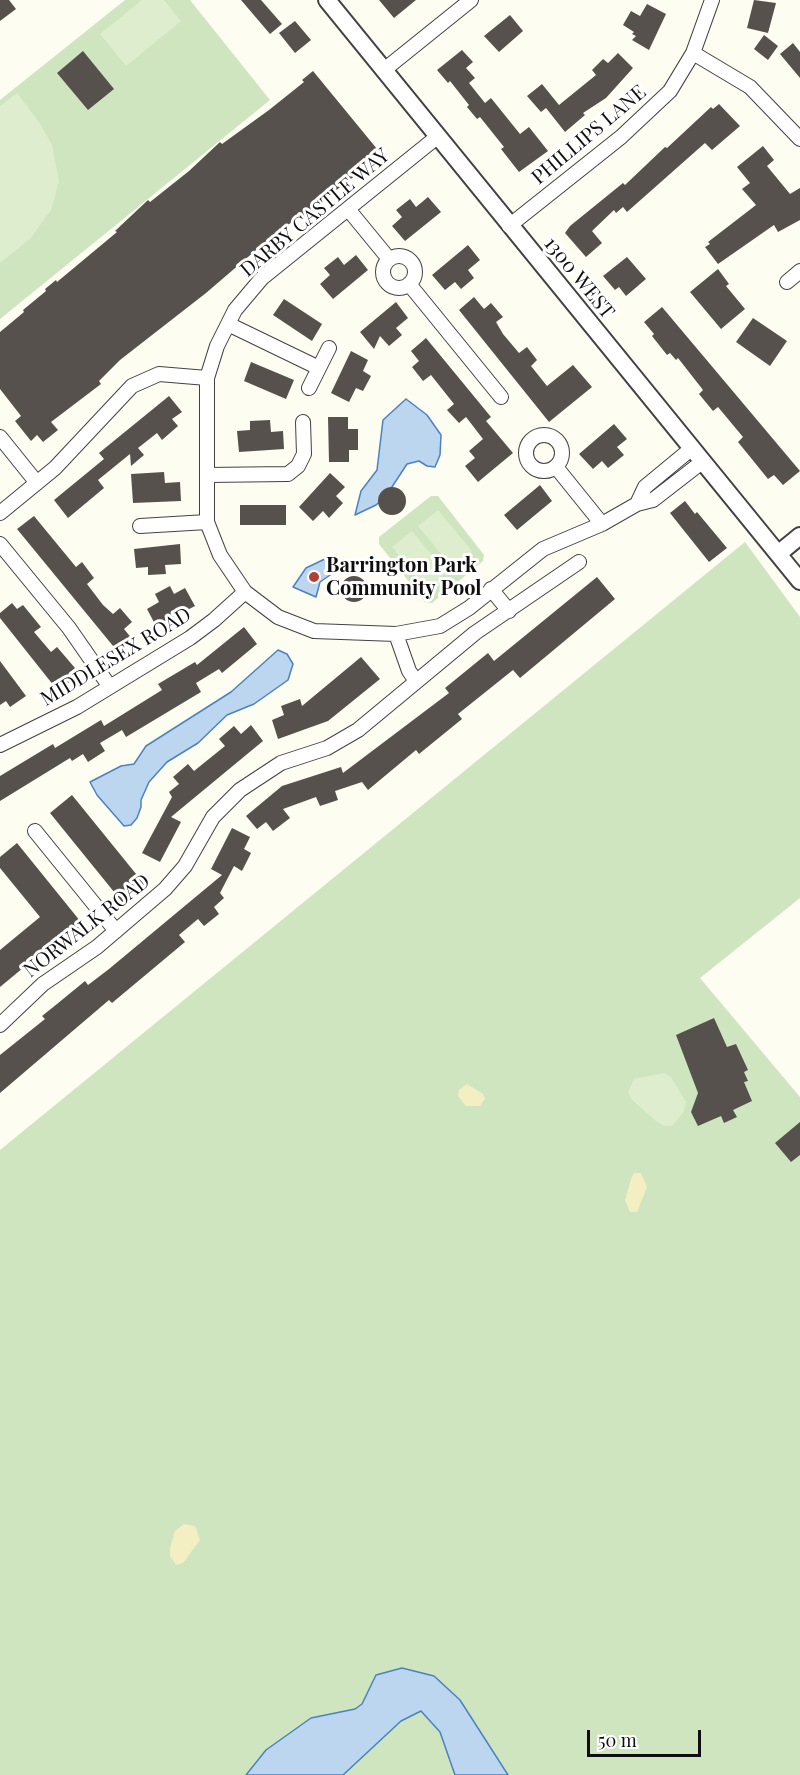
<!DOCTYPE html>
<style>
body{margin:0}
#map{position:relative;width:800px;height:1775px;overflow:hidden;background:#fdfdf2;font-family:"Playfair Display",serif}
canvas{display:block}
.scale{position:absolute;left:587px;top:1730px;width:114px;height:27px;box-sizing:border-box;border:3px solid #0f0f0f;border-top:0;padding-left:8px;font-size:18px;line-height:21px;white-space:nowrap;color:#0f0f0f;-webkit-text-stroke:4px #fff;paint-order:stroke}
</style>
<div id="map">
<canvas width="800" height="1775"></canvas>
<div class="scale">50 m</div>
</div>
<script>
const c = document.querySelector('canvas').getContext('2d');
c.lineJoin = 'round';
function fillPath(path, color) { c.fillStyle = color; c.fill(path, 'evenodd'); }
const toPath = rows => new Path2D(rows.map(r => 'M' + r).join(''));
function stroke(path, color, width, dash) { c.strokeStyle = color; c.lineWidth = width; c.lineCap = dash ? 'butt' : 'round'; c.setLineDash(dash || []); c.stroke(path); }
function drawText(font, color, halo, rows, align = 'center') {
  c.font = font + ' "Playfair Display",serif'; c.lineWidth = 6; c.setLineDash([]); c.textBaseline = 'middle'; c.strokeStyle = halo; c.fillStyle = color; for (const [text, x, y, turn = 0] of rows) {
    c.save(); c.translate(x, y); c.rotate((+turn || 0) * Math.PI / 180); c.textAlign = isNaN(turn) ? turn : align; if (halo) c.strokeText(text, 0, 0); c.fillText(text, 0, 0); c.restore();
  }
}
fillPath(toPath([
 [125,0,190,0,270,100,0,319,0,100],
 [431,496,438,496,484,555,483,561,432,603,425,602,379,544,379,537],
 [745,542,800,617,800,898,700,978,800,1097,800,1775,0,1775,0,1150]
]), '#cee5bf');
fillPath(toPath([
 [467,1084,483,1094,485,1099,480,1106,466,1106,458,1096,459,1090],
 [635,1173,641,1173,647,1187,637,1212,630,1212,625,1200,632,1176],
 [184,1524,195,1526,200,1540,183,1563,176,1565,170,1556,170,1548,175,1531]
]), '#f4efc3');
fillPath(toPath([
 [142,0,164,0,181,21,126,66,100,34],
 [17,93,39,122,52,145,59,181,51,210,31,238,0,263,0,106],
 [438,510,472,551,452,567,418,526],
 [412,531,446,572,426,589,392,547],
 [664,1073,671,1077,686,1102,683,1113,672,1126,664,1126,656,1121,631,1099,628,1092,634,1079]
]), '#dfedcf');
const water = toPath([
 [406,399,427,415,441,435,440,455,435,467,427,466,419,461,407,464,386,496,376,505,355,515,361,491,377,470,383,420,406,399],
 [329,557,336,571,320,582,316,597,293,587,306,568,329,557],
 [278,650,287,654,293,664,288,680,254,704,227,715,198,743,167,762,149,782,141,800,141,807,137,818,131,825,124,826,97,795,90,782,121,766,134,764,146,746,231,692,278,650],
 [402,1668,434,1676,460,1700,508,1775,455,1775,440,1732,421,1711,401,1721,343,1775,246,1775,266,1750,311,1718,355,1709,362,1704,376,1675,402,1668]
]);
fillPath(water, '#bcd6f0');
stroke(water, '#4b82bf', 1.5);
fillPath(toPath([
 [0,0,9,0,16,9,0,21],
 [241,0,261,0,282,24,270,34],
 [379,0,416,0,394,18],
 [754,0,776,3,768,33,747,28],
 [647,4,666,14,649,50,632,40,636,36,632,34,634,32,623,25,631,11,640,16],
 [510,15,523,31,499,52,484,36],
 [295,21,311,40,295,53,279,33],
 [764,35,778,46,768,60,754,49],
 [793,43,800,52,800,78,780,54],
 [462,50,473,62,466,68,475,78,469,83,485,103,491,98,520,134,529,127,548,151,519,172,501,149,504,147,480,117,477,119,467,107,469,105,450,81,448,83,437,70],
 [83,51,114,89,88,110,57,73],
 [618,53,633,68,606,98,583,113,585,115,565,132,546,108,541,112,527,96,542,84,559,105,596,75,592,70,603,59,608,63],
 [313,71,382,155,313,208,303,219,301,216,276,233,206,293,120,360,99,381,101,384,51,422,58,430,43,442,37,435,31,441,15,421,21,416,0,389,0,332,24,312,23,310,46,291,45,289,56,280,57,282,117,232,115,231,148,200,150,202,189,171,220,142,222,144,269,110,304,82,302,80],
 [719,104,740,126,712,150,705,143,627,212,623,207,616,213,614,210,592,231,602,243,586,257,565,233,570,226,623,183,625,185,665,147,667,148,711,107,713,109],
 [763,146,774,160,767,166,790,194,800,188,800,220,778,232,774,225,718,264,705,247,710,244,708,242,756,205,742,189,750,183,737,167],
 [428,197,441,212,405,241,392,226,402,217,396,210,410,199,416,207],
 [468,245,480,260,468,270,474,278,461,289,455,282,445,290,432,275],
 [356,255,368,270,333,299,320,284,330,275,324,268,338,257,344,265],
 [627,257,646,279,626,296,619,287,615,290,603,276],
 [718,269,729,284,726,286,745,309,721,329,690,292],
 [474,297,484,309,491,303,503,317,496,322,503,334,519,353,527,347,537,360,531,366,547,386,573,365,592,387,549,422,459,310],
 [284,299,322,324,312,341,273,315],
 [396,302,408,318,396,328,402,335,389,346,380,336,374,349,360,332],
 [662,307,800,471,783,485,774,475,768,479,738,442,743,437,718,407,713,411,699,394,703,390,678,358,676,360,670,353,667,355,652,336,654,334,644,322],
 [753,318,787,341,770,366,736,342],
 [426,338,491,417,486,421,513,453,478,482,465,466,475,458,469,451,483,439,466,417,459,423,447,410,454,404,431,375,423,381,412,367,419,361,411,351],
 [351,351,368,360,363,371,371,376,363,391,356,388,349,402,331,393],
 [251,362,294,380,286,399,244,381],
 [169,396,182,412,172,419,178,426,162,440,157,433,138,448,144,455,131,466,130,454,98,480,104,488,68,518,54,500,104,459,99,453],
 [328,417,348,417,348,429,358,429,358,450,349,450,349,462,329,462],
 [270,420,271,432,283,431,284,449,239,452,237,431,250,430,250,421],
 [614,424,627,439,617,447,624,455,608,468,602,461,593,469,579,454],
 [164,472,165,483,180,482,181,501,133,503,131,474],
 [330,473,345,487,336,496,343,503,329,518,323,511,313,521,299,507],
 [540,485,552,501,517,530,504,515],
 '378 501a14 14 0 1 1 28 0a14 14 0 1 1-28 0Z',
 [685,501,695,514,697,512,727,548,709,562,670,513],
 [240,505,286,505,286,525,240,525],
 [34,516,76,567,82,562,94,578,87,584,103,605,113,614,120,608,132,622,124,629,133,640,118,652,17,529],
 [180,544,181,564,165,565,166,574,148,575,148,567,136,568,134,549],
 '341 589a13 13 0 1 1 26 0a13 13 0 1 1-26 0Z',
 [597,577,615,599,520,678,513,670,458,714,462,719,419,754,416,750,368,790,362,782,335,791,338,800,320,806,316,797,283,809,290,818,273,831,266,822,257,829,246,816,282,786,341,767,343,773,449,693,445,688,488,653,494,661],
 [170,586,174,594,185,588,195,606,156,626,147,609,159,602,155,594],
 [12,603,17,609,23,605,41,627,34,632,51,652,57,647,75,668,68,674,73,679,58,691,0,618,0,613],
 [244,627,257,644,222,673,219,669,196,683,201,692,126,737,122,730,100,743,105,751,88,762,83,754,72,761,70,758,0,801,0,776,53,744,55,748,101,720,104,726,162,690,158,684,195,662,197,665],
 [361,657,380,679,328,721,278,739,272,720,284,715,281,706,300,699,302,706],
 [0,661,26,696,10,707,6,701,0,705],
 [251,725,263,741,171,817,181,822,160,862,142,853,172,797,169,792,179,784,173,777,188,764,194,771,225,746,219,739,234,726,241,734],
 [72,795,145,885,123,903,50,813],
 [232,828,250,837,244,849,251,853,242,871,234,866,220,893,224,898,214,907,219,914,204,926,198,919,179,935,185,942,112,1003,109,1000,0,1093,0,1055,45,1019,42,1016,57,1004,85,981,88,985,109,969,222,875,211,869],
 [17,843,89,932,67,950,58,939,0,987,0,950,40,917,0,868,0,857],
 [714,1018,727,1047,736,1044,748,1070,744,1072,748,1081,744,1082,752,1101,733,1110,737,1117,724,1123,721,1116,698,1126,691,1112,698,1093,676,1035],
 [800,1122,800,1155,791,1162,775,1143]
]), '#56514c');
const minor = toPath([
 [693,53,750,87,800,139],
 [384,70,471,0],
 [437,137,262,278,235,310,217,346,207,378,207,522,220,555,245,592,278,617,314,631,396,634,440,626,469,608,543,549,602,524,637,504,653,500,702,462],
 [348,209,389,259],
 [509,226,621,137,670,91,693,53,712,0],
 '383 272a16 16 0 1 1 32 0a16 16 0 1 1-32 0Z',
 [787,282,800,271],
 [409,284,501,397],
 [228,324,319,368],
 [309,388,329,348],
 '526 453a18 18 0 1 1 36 0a18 18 0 1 1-36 0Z',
 [0,437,37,483],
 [556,467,602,524],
 [207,475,288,474,298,466,304,454,303,422],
 [637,504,645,487,691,449],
 [0,513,55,468,132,386,159,374,207,378],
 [140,526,207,522],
 [0,544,69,628,110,687],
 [491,589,509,611],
 [396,634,409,671,416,681],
 [0,745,77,707,190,638,214,620,245,592],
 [35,831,116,931],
 [0,1025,43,984,97,947,165,889,185,866,213,817,240,790,281,763,327,748,358,730,475,633,579,562]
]);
const tertiary = toPath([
 [327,0,800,581],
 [778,554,800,536]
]);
stroke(minor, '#424242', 16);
stroke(tertiary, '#424242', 20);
stroke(minor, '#fff', 14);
stroke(tertiary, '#fff', 16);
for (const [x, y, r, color] of [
 [314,577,6,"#b03f36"]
]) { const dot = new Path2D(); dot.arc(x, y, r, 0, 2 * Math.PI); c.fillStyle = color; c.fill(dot); stroke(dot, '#fff', 2); }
drawText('20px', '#0f0f0f', '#fff', [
 ["PHILLIPS LANE",589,135,-40],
 ["DARBY CASTLE WAY",315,213,-40],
 ["1300 WEST",579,278,51],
 ["MIDDLESEX ROAD",116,657,-31],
 ["NORWALK ROAD",87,926,-38]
]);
drawText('bold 20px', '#0f0f0f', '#fff', [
 ["Barrington Park",326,566],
 ["Community Pool",326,589]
], 'left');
</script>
